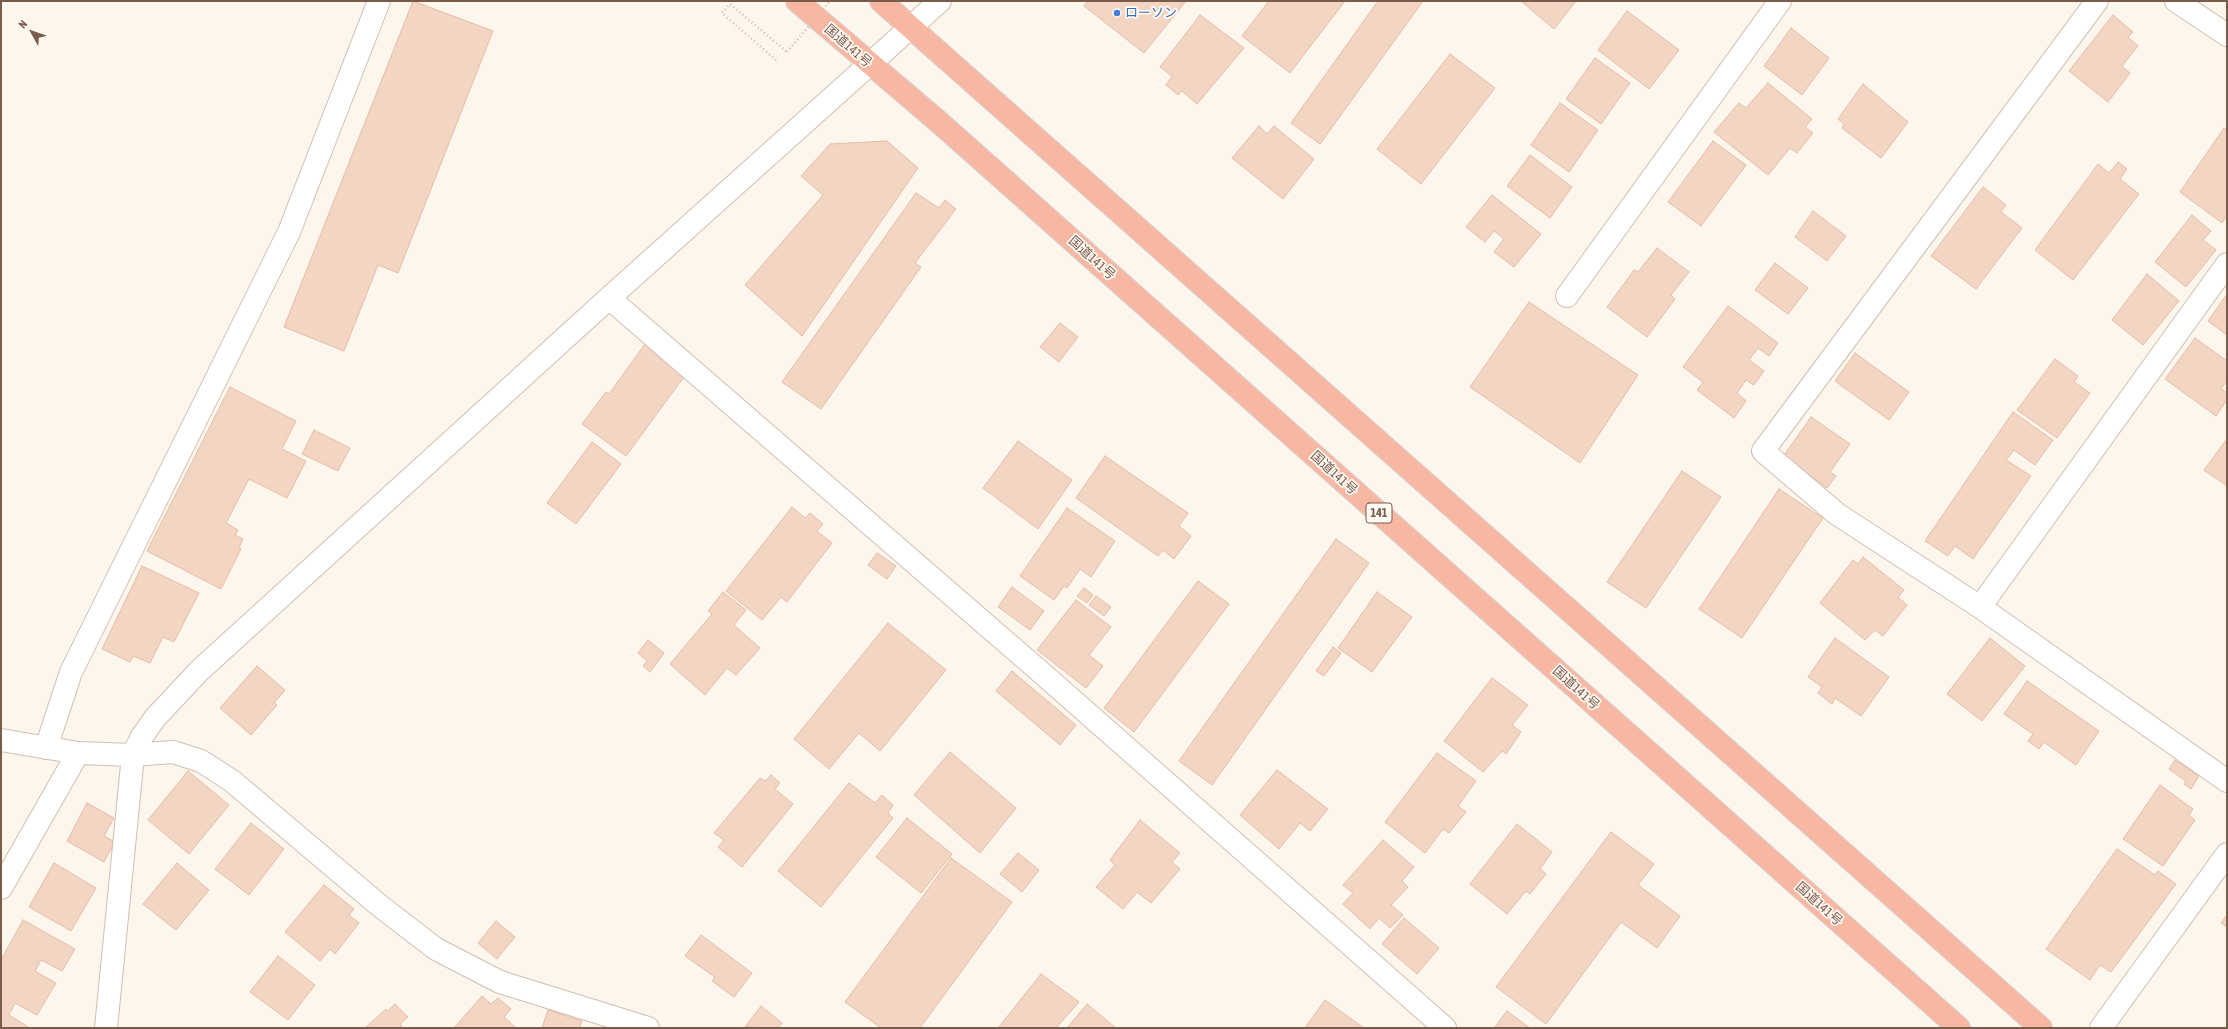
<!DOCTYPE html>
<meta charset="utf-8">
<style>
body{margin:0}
#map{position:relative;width:2228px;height:1029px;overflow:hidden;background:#fdf6ec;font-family:"Asap Condensed",sans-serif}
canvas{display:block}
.frame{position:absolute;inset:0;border:2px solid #7a5c4d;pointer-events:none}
.north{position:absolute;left:12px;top:12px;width:40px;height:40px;-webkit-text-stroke:3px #fffaf3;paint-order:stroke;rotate:310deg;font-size:11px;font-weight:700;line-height:16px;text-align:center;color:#7a5c4d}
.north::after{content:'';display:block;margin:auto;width:14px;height:18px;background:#7a5c4d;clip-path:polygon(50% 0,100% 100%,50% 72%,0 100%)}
</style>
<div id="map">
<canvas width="2228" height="1029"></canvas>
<div class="frame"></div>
<div class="north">N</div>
</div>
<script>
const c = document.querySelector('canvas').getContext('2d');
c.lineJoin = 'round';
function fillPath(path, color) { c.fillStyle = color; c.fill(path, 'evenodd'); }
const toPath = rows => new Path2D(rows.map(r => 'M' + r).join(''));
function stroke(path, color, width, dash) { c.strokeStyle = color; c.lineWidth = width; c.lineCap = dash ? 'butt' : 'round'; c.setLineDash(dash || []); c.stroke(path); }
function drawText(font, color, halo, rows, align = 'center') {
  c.font = font + ' "Asap Condensed","Noto Sans JP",sans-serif'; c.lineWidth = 3.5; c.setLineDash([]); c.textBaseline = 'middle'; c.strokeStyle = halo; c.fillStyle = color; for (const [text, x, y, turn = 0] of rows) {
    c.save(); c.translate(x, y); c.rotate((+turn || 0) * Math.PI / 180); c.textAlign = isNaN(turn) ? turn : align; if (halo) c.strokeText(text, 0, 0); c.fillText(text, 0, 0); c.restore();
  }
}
const building = toPath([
 [413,1,493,31,398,273,378,265,344,351,284,327,413,1],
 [1088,1,1186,1,1144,53,1084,6,1088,1],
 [1269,1,1345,1,1290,73,1242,36,1269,1],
 [1378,1,1423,1,1320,144,1291,123,1378,1],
 [1521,1,1576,1,1554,29,1521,1],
 [1627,11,1679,50,1649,89,1598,50,1627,11],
 [1200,15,1244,48,1197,104,1182,91,1178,95,1166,85,1172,76,1160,67,1200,15],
 [2113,15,2133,32,2128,37,2138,46,2122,66,2130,73,2108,102,2069,71,2113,15],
 [1791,28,1829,58,1802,95,1764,66,1791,28],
 [1450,54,1495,88,1421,184,1377,149,1450,54],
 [1595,58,1630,83,1601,124,1566,99,1595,58],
 [1768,83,1812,119,1805,127,1813,133,1797,153,1790,148,1768,175,1714,132,1739,103,1746,108,1768,83],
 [1863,84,1908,122,1881,158,1842,128,1844,124,1838,119,1863,84],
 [1560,103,1598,130,1569,172,1531,145,1560,103],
 [1259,126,1267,134,1274,126,1314,159,1283,199,1232,158,1259,126],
 [2224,128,2227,130,2227,215,2222,223,2180,192,2224,128],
 [887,141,918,168,802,336,745,285,823,195,801,176,830,144,887,141],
 [1713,141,1746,165,1701,226,1668,202,1713,141],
 [1530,155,1572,187,1550,218,1507,186,1530,155],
 [2118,162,2127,169,2120,179,2139,194,2073,280,2035,250,2098,164,2109,173,2118,162],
 [1983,187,2006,205,2001,212,2022,228,1976,289,1931,256,1983,187],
 [916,193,939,208,945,200,956,209,915,263,921,267,821,409,782,382,916,193],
 [1492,195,1541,234,1514,267,1494,252,1504,239,1494,231,1485,242,1466,227,1492,195],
 [1813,211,1846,236,1827,261,1795,237,1813,211],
 [2192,215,2211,231,2203,240,2216,250,2186,287,2155,262,2192,215],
 [1657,248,1689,272,1671,295,1675,299,1647,337,1607,307,1634,270,1638,272,1657,248],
 [1775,263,1808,288,1788,314,1755,290,1775,263],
 [2147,274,2179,301,2143,345,2112,320,2147,274],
 [2227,294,2227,335,2208,321,2227,294],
 [1529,302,1638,375,1580,463,1470,387,1529,302],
 [1728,306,1778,343,1769,356,1758,348,1749,360,1764,371,1754,385,1746,380,1737,393,1746,401,1734,418,1697,390,1703,382,1683,367,1728,306],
 [1060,323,1078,337,1059,362,1040,347,1060,323],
 [2195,338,2227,361,2227,381,2221,389,2227,393,2227,400,2216,416,2165,379,2195,338],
 [645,344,686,374,626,456,582,424,606,392,609,394,645,344],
 [1855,353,1909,392,1889,420,1835,381,1855,353],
 [2055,359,2078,376,2074,382,2090,393,2057,438,2017,410,2055,359],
 [230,387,296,421,282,449,306,461,287,498,249,479,226,523,238,530,235,535,243,539,239,548,241,549,221,589,147,551,230,387],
 [2013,412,2053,440,2035,465,2014,450,2006,460,2031,476,1973,559,1955,546,1948,556,1925,541,2013,412],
 [1811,417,1850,444,1830,472,1836,476,1827,488,1783,457,1811,417],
 [314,430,350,448,338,471,302,454,314,430],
 [2227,439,2227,486,2204,470,2227,439],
 [1018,441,1072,480,1038,529,983,488,1018,441],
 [592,442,621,464,576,524,547,503,592,442],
 [1105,456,1188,513,1179,526,1191,536,1174,559,1163,550,1158,556,1076,498,1105,456],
 [1682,471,1721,497,1646,608,1607,582,1682,471],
 [1779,489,1823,518,1742,638,1699,609,1779,489],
 [792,507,805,518,810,513,823,524,817,531,832,543,787,602,781,597,762,620,726,591,792,507],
 [1067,508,1115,541,1091,577,1080,569,1067,588,1064,586,1054,600,1020,576,1067,508],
 [1336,539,1369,563,1212,785,1179,761,1336,539],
 [877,553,896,566,887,579,868,565,877,553],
 [1863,557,1904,590,1898,597,1907,605,1883,636,1875,630,1865,640,1820,603,1853,560,1858,564,1863,557],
 [142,566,199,593,174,642,163,637,150,663,133,656,130,662,102,649,142,566],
 [1198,581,1229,604,1134,732,1104,708,1198,581],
 [1012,587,1044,611,1030,630,998,607,1012,587],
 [1084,588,1093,595,1087,603,1077,596,1084,588],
 [723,592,746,610,734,625,760,648,736,675,727,668,705,695,670,664,712,614,708,611,723,592],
 [1377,592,1412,617,1372,672,1338,648,1377,592],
 [1096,596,1111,607,1104,616,1089,605,1096,596],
 [1076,600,1111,627,1089,655,1103,666,1086,688,1037,650,1076,600],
 [888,623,946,670,880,751,859,733,829,769,794,739,888,623],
 [1835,638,1889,677,1861,716,1835,698,1832,704,1818,693,1822,687,1808,677,1835,638],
 [1990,638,2025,666,1982,721,1947,694,1990,638],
 [648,640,664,653,650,672,643,666,647,661,638,653,648,640],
 [1333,647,1341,653,1324,676,1316,671,1333,647],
 [257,666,285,690,274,703,277,705,251,735,220,708,257,666],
 [1012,671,1076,725,1060,745,996,691,1012,671],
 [1492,678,1528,705,1512,725,1521,732,1506,754,1502,751,1483,772,1444,741,1492,678],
 [2027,681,2099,731,2076,765,2044,742,2039,749,2028,741,2033,734,2004,714,2027,681],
 [950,752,1016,808,980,853,914,795,950,752],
 [1437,753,1476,781,1458,806,1466,812,1449,833,1443,829,1425,853,1385,822,1437,753],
 [2175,760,2199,776,2191,789,2184,784,2186,781,2169,769,2175,760],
 [1277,770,1328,809,1310,831,1300,823,1279,849,1240,815,1277,770],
 [188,771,229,805,189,854,148,820,188,771],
 [771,775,780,783,775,789,793,804,742,867,718,847,724,840,714,833,760,778,765,781,771,775],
 [849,783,875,803,882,795,893,805,888,813,893,818,821,907,778,871,849,783],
 [2160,785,2193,809,2189,815,2195,820,2163,866,2123,839,2160,785],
 [87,803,114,818,104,836,115,842,104,862,67,841,87,803],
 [907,818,952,854,921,893,876,857,907,818],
 [1140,820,1180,853,1172,862,1180,869,1151,903,1137,892,1123,909,1096,887,1115,865,1110,860,1140,820],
 [251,823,284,849,249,895,215,869,251,823],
 [1517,824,1552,852,1540,869,1546,874,1530,894,1526,891,1507,914,1470,884,1517,824],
 [1611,832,1654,864,1638,885,1680,916,1657,948,1621,922,1546,1024,1496,987,1611,832],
 [1383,840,1414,867,1402,881,1408,887,1391,905,1403,915,1390,928,1379,918,1370,929,1343,904,1353,893,1343,885,1383,840],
 [2117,849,2155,875,2158,871,2176,884,2111,972,2100,965,2090,980,2046,949,2117,849],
 [1018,853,1039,870,1022,892,1000,874,1018,853],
 [951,858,1012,902,920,1028,881,1028,845,1002,951,858],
 [54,863,96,888,71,931,29,907,54,863],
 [177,863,209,890,176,930,143,904,177,863],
 [324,885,354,909,349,915,359,923,335,954,330,949,320,961,285,932,324,885],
 [2227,915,2227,927,2221,923,2227,915],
 [1404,918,1439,948,1417,974,1382,944,1404,918],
 [23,920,75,949,62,971,41,960,35,971,56,983,37,1015,15,1003,9,1015,30,1028,1,1028,1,960,23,920],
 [496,921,515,937,497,959,478,943,496,921],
 [701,935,752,973,734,997,712,981,715,977,685,956,701,935],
 [278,956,315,985,288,1020,250,992,278,956],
 [1041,974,1079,1002,1056,1028,998,1028,1041,974],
 [482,996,491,1004,498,998,511,1009,504,1017,516,1028,454,1028,482,996],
 [1325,1000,1364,1028,1305,1028,1325,1000],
 [395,1004,408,1017,400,1024,403,1028,365,1028,386,1009,388,1011,395,1004],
 [1087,1004,1116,1028,1067,1028,1087,1004],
 [761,1006,782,1023,778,1028,745,1027,761,1006],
 [548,1010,582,1021,579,1028,542,1028,548,1010],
 [1507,1011,1530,1028,1494,1028,1507,1011]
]);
fillPath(building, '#f3d5c3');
stroke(building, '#e6bba3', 1);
const minor = toPath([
 [2097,1,1763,451,1837,514,1980,607,2227,781],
 [2176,1,2227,35],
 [1567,296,1780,1],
 [609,298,1044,675,1445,1028],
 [1980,607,2227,264],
 [1,740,78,753,133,755,141,738,155,718,199,671,609,298,940,1],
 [46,748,71,672,289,232,379,1],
 [1,888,78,753],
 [106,1028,133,755,173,752,201,761,232,781,380,906,436,949,500,982,648,1028],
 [2101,1028,2227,854]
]);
const highway = toPath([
 [797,1,940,123,1959,1028],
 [881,1,2041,1028]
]);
stroke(minor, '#d1beb0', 24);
stroke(highway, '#dad1cd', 24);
stroke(toPath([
 [776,60,722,13,730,4,787,52]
]), '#d9b8a5', 2.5, [1, 3]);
stroke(minor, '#fff', 22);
stroke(highway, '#f7b7a3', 22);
stroke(toPath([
 [787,52,830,1]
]), '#d9b8a5', 2.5, [1, 3]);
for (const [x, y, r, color] of [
 [1117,13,4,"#3f7fe0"]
]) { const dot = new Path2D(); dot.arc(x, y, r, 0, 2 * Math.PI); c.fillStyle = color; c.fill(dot); stroke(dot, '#fffaf3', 1.5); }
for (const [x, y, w] of [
 [1379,513,26]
]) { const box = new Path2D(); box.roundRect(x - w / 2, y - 10, w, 20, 3); c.fillStyle = '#fffaf3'; c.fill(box); stroke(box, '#7a5c4d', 1); }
drawText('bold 12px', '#7a5c4d', null, [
 ["141",1379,513]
]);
drawText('13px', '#366cbe', '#fffaf3', [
 ["ローソン",1125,13]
], 'left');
drawText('13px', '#7a5c4d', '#fffaf3', [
 ["国道141号",848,46,41],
 ["国道141号",1092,258,42],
 ["国道141号",1334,473,42],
 ["国道141号",1576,688,42],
 ["国道141号",1819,904,42]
]);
</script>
